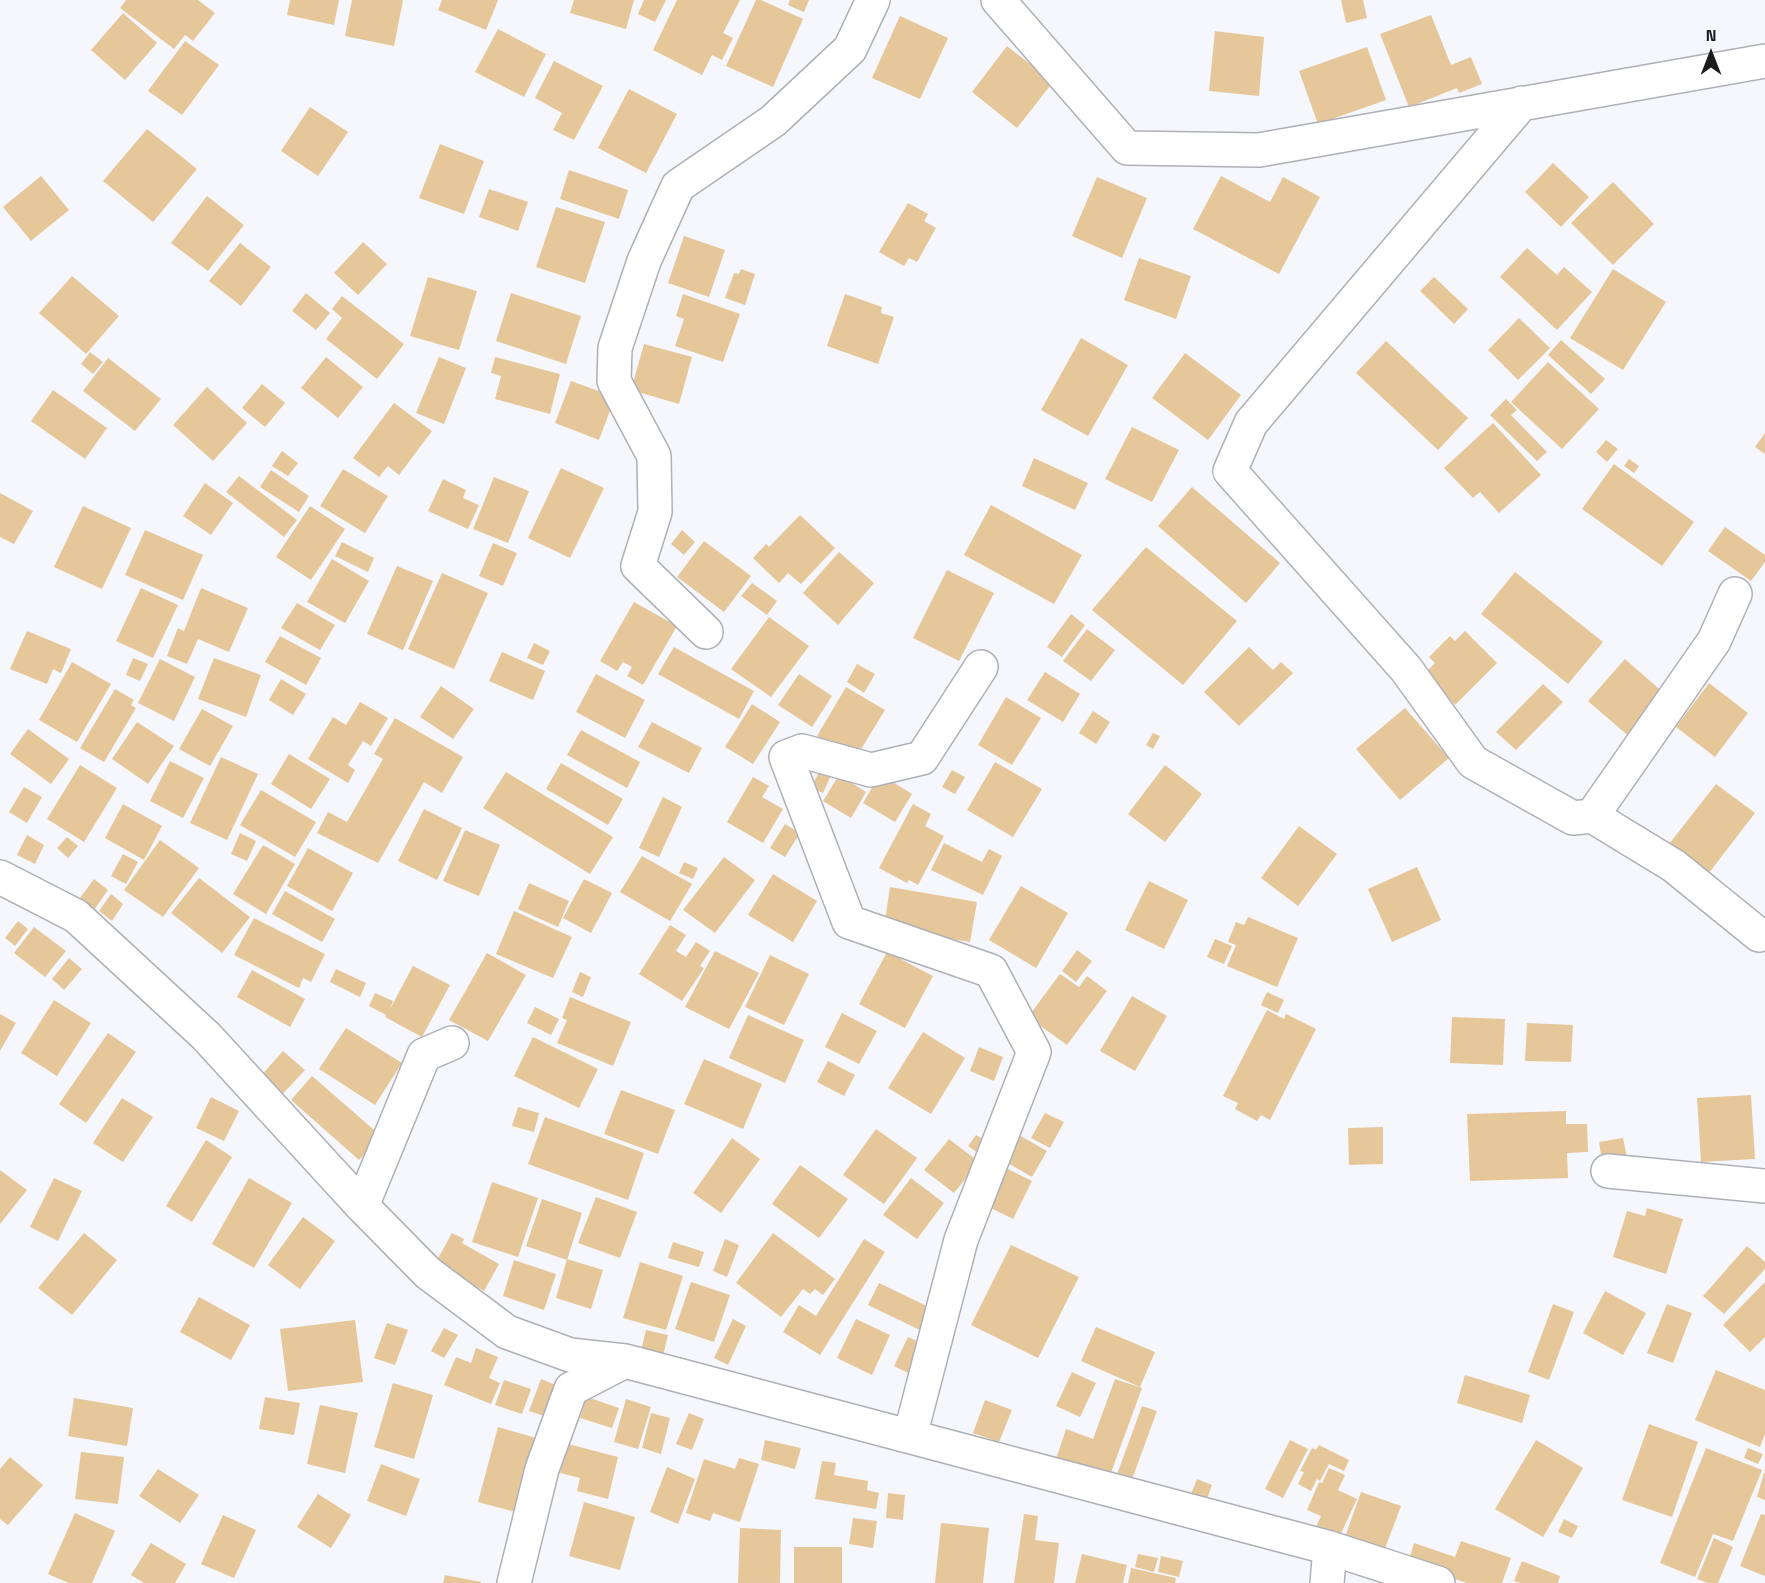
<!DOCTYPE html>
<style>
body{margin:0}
#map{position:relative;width:1765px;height:1583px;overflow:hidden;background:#f5f7fd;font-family:"Space Grotesk",sans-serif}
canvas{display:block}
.north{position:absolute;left:1681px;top:24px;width:60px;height:60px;-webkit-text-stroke:4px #f5f7fd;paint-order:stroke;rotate:0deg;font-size:16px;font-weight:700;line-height:24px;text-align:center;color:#1c1c1e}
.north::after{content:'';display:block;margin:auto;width:21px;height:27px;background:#1c1c1e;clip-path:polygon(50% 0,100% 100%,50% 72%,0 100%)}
</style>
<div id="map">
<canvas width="1765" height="1583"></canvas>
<div class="north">N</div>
</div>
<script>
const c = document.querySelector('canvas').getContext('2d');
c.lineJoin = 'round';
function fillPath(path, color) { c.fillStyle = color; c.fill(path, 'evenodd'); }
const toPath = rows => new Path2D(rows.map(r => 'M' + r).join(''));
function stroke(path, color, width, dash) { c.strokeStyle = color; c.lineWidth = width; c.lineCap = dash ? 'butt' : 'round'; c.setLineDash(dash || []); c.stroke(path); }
fillPath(toPath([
 [126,0,198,0,215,13,193,41,185,35,174,49,120,8],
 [290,0,339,0,334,25,287,15],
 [352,0,403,0,394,46,345,36],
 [442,0,498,0,486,30,438,10],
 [574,0,634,0,626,29,570,13],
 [644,0,666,0,655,22,638,14],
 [677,0,740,0,723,33,733,38,722,60,712,55,702,75,653,50],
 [756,0,761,0,803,19,773,87,726,66],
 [790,0,809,0,804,12,788,5],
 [1341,0,1363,0,1367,18,1346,23],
 [123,13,157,43,125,80,91,50],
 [1431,15,1451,65,1471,57,1482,84,1459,93,1457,88,1409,107,1380,34],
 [900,16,948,38,920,99,872,78],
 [498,29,546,54,524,97,475,72],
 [1215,31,1264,37,1259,96,1209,91],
 [185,41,219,65,182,115,148,91],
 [1007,46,1053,82,1017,128,972,92],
 [1367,47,1386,100,1318,124,1299,71],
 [554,61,603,86,574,140,553,130,562,113,535,98],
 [629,89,677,114,646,173,598,148],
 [310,107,348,132,318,176,281,151],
 [147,129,197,169,153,222,103,181],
 [440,144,484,161,464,214,419,198],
 [1553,163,1589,197,1561,227,1525,192],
 [569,170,628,190,619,219,560,199],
 [41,176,69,210,31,241,3,207],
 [1221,176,1270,202,1283,177,1320,197,1279,274,1193,229],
 [1097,177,1147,198,1122,258,1072,236],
 [1613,182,1654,224,1613,265,1571,223],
 [489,189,528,202,518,231,479,217],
 [207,196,244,225,208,271,171,243],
 [908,203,928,214,924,221,936,228,917,262,909,258,904,266,879,252],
 [556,207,605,222,585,283,536,267],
 [684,236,725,250,709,297,668,283],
 [363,242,387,264,358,295,334,273],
 [240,243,271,267,241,306,209,281],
 [1527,248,1557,275,1564,267,1592,292,1557,330,1500,277],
 [1139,258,1191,276,1176,319,1124,300],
 [741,269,755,274,745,305,725,298,734,273,739,274],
 [1613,269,1666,302,1623,370,1570,338],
 [72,276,119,316,86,354,39,313],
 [428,277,477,291,459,350,410,336],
 [1434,277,1468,309,1454,324,1420,291],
 [306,293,330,313,316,330,292,311],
 [511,293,581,316,566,364,496,341],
 [683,294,740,314,723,362,675,346,684,319,676,316],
 [845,294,882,307,881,313,894,317,878,364,827,346],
 [342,296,404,344,377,379,326,339,342,318,332,309],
 [1519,318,1550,348,1518,380,1488,350],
 [1081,338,1128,365,1088,436,1041,410],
 [1561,340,1605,379,1591,394,1548,355],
 [1386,341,1468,418,1438,450,1356,373],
 [644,344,692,357,679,404,631,390],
 [90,352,103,362,93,374,81,364],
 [1185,353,1241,395,1208,440,1152,398],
 [326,357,363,387,338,418,301,388],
 [439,357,466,368,444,424,416,413],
 [495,357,560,374,550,414,495,399,501,376,491,373],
 [108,358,161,399,135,431,83,391],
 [1548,362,1599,409,1562,449,1511,402],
 [571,381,615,397,599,440,555,423],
 [262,384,285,403,265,427,242,408],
 [207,387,247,423,213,461,173,425],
 [53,390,107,428,85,459,31,421],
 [1506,399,1517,410,1511,415,1547,452,1537,461,1490,415],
 [394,403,432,431,399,475,388,466,379,477,353,458],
 [1493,423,1541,475,1499,513,1480,492,1473,498,1444,468],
 [1132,427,1179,450,1152,502,1105,479],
 [1765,433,1765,454,1755,447],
 [1606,440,1618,449,1607,462,1596,452],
 [282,451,298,463,288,476,272,466],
 [1034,458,1088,483,1075,510,1022,486],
 [1629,459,1639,466,1634,473,1624,466],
 [1614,464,1694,522,1662,566,1582,509],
 [561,468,604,488,570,558,528,538],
 [343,469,388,496,365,533,320,506],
 [271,470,309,496,299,512,260,487],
 [239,476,297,520,284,537,226,492],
 [494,477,529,491,508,543,473,529],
 [443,479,466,490,463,498,479,505,468,529,428,511],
 [205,483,233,503,211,535,183,516],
 [1192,487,1280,563,1246,603,1158,526],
 [0,493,33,511,14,544,0,537],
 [991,505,1082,555,1054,604,964,555],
 [83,506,131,528,102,589,54,567],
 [310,506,345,529,311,580,276,557],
 [800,515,835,548,801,584,788,573,779,583,753,558,766,544,769,547],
 [1725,527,1765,555,1765,562,1751,581,1708,551],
 [145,530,203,555,183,600,125,575],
 [682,530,695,542,684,555,671,544],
 [704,541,751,576,724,612,677,577],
 [342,542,374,558,368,572,335,556],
 [493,543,517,553,503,586,479,576],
 [1146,547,1237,621,1183,685,1092,610],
 [839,552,874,583,838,625,803,593],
 [332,559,369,581,345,623,307,602],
 [397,566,433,581,403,650,367,634],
 [947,570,994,593,959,661,913,638],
 [1515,572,1603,642,1568,684,1481,614],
 [442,573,488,593,454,669,408,649],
 [752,583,777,601,767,615,741,596],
 [141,588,178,605,153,658,116,641],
 [201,588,248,608,229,652,198,639,187,664,167,656,178,628,184,631],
 [634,602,677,626,643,685,627,676,632,667,623,662,617,671,600,661],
 [297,603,335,625,320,650,281,628],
 [1071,614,1085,625,1062,657,1047,647],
 [769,617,809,646,771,697,731,669],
 [1087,629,1115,650,1091,681,1063,661],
 [27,631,71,649,61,673,53,669,47,684,10,669],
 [1465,631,1497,663,1455,705,1424,674,1435,663,1429,657,1450,636,1455,641],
 [280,636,321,658,306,685,265,662],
 [534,643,550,651,543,665,527,658],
 [674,647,754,691,739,719,658,674],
 [1249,647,1273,670,1281,662,1293,673,1239,726,1204,692],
 [502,652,545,671,533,700,489,681],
 [133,658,148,664,140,681,126,675],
 [214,658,261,675,246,717,198,699],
 [160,659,195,677,174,721,138,703],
 [1625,659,1665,694,1632,739,1588,701],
 [72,662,111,684,77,742,39,720],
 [857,664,875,674,864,693,847,682],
 [1045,672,1080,694,1063,722,1027,700],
 [596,674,645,700,625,738,576,712],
 [799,674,832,696,812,727,778,705],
 [281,679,306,694,293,715,269,700],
 [1709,683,1748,713,1715,757,1676,727],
 [1543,684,1563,702,1516,750,1496,732],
 [441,686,474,709,453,739,420,717],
 [846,687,885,710,855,759,817,736],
 [115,689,134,700,131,705,136,708,104,762,80,748],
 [1006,697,1041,718,1012,765,978,745],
 [360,702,388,718,371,746,363,741,348,765,355,770,348,783,308,759,333,717,346,725],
 [752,704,780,722,753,764,725,747],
 [1405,708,1449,758,1400,800,1356,749],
 [202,709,233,726,210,766,179,749],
 [1093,711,1110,722,1096,744,1079,733],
 [395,718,463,757,442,793,424,782,378,863,317,833,328,812,347,822,383,759,374,754],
 [137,722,174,746,148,784,112,759],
 [652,722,702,748,689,773,638,747],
 [28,729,69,759,51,784,10,754],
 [581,730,640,762,627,788,567,755],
 [1153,733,1160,736,1153,749,1146,745],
 [289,754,330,779,311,809,271,784],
 [221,757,258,774,227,840,190,823],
 [170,761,204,778,183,818,150,801],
 [995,762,1042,789,1013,837,967,810],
 [561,763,623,799,608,825,546,789],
 [80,765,117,788,84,842,47,819],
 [1165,765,1202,794,1165,842,1128,814],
 [822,766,833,771,823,793,811,788],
 [952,770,965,777,955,794,942,787],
 [506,772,613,837,590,874,483,808],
 [880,774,912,794,895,822,863,803],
 [839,775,866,792,851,818,823,801],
 [753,777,769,786,762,797,783,809,763,843,727,822],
 [1716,784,1755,813,1705,878,1666,848],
 [24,787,42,797,27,823,9,812],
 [261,790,316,822,295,857,240,825],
 [663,797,682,807,659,857,639,848],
 [123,804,162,826,144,860,105,838],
 [913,804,931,814,925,826,944,836,918,885,909,880,907,883,879,868],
 [424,809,462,828,437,880,398,861],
 [785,824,800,833,785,857,770,848],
 [1299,826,1337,854,1298,906,1261,878],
 [465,830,500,845,479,896,443,881],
 [240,833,256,841,247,861,231,854],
 [27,835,44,845,35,864,17,855],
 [67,837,78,846,68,858,57,848],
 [160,840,199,868,163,917,124,890],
 [944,843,982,862,989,849,1002,856,983,895,931,870],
 [263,845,295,864,266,914,233,894],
 [308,848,353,873,332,911,287,886],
 [123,854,138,862,126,884,111,876],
 [642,856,692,884,670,921,620,892],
 [724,857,755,880,715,933,683,910],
 [684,862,698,868,693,879,679,873],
 [1417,867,1441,920,1392,942,1368,889],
 [773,874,817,901,793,942,748,915],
 [199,878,250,917,222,953,171,913],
 [94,879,108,890,92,913,77,902],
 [584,879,612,893,591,933,563,918],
 [1149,881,1188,900,1164,949,1125,930],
 [529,883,569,901,558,927,518,909],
 [1021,886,1068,913,1036,968,989,940],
 [890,887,977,902,970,942,884,928],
 [285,891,335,919,322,942,272,914],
 [111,894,123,904,112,921,99,911],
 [514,911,572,937,553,978,496,954],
 [1248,917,1298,938,1277,987,1227,966,1236,945,1228,942,1236,922,1244,925],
 [254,918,325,954,311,982,303,978,299,988,234,955],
 [18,921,28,929,15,946,5,938],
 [670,925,686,935,676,951,686,957,696,942,710,951,700,966,704,968,682,1001,639,974],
 [34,927,66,951,45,977,14,953],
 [1215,939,1232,946,1224,964,1207,957],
 [1077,950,1092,961,1076,982,1062,971],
 [715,951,759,973,729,1029,685,1007],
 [887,952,933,976,905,1028,859,1004],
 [487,953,526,975,488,1041,449,1020],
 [770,955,809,974,784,1025,745,1007],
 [69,958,82,969,64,990,52,979],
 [413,966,450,985,422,1037,385,1017,386,1015,369,1006,375,993,393,1001,390,1009],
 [336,969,366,983,360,997,330,982],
 [252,970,305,999,290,1027,237,997],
 [580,972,591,977,583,997,572,992],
 [1060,974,1079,987,1087,976,1107,991,1067,1045,1028,1017],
 [1267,992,1284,1000,1278,1013,1261,1005],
 [1132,996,1167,1016,1135,1071,1100,1051],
 [570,997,631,1022,613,1066,557,1043,567,1020,562,1018],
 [54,1000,91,1023,57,1076,21,1053],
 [535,1007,559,1019,551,1035,527,1023],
 [1267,1010,1284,1019,1286,1014,1316,1029,1270,1120,1261,1115,1257,1121,1235,1109,1238,1103,1223,1096],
 [842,1013,877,1031,859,1064,825,1047],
 [0,1014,16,1023,0,1051],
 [748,1015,804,1040,785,1083,729,1058],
 [1452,1017,1505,1019,1503,1065,1450,1063],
 [1527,1023,1573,1025,1571,1062,1525,1061],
 [346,1028,402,1063,375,1105,319,1069],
 [923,1032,965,1058,931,1114,888,1088],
 [108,1033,136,1052,86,1123,59,1104],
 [533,1037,598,1069,579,1108,514,1076],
 [979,1047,1003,1057,994,1081,970,1071],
 [283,1051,305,1070,280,1097,259,1078],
 [704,1059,762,1084,743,1129,684,1104],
 [828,1061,855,1075,844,1096,817,1082],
 [312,1076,381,1136,359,1160,291,1100],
 [621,1090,675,1110,658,1154,604,1134],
 [1751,1095,1755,1159,1701,1162,1697,1098],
 [211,1097,239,1111,224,1141,196,1128],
 [122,1098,153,1117,123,1162,93,1143],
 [518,1107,539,1113,534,1132,512,1126],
 [1566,1111,1566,1124,1587,1124,1588,1152,1567,1153,1568,1178,1470,1181,1467,1114],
 [1045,1113,1064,1122,1050,1148,1031,1138],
 [545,1117,644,1153,628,1200,528,1164],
 [1383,1127,1383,1164,1349,1165,1348,1128],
 [876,1129,917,1158,884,1204,843,1175],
 [976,1135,988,1142,979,1154,968,1146],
 [1019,1135,1047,1151,1032,1177,1004,1161],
 [732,1138,760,1159,721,1213,693,1193],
 [1623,1138,1627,1158,1602,1161,1599,1142],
 [949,1139,979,1162,954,1193,924,1170],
 [206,1140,232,1157,192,1222,166,1206],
 [800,1165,848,1199,819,1238,772,1204],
 [1002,1166,1032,1181,1013,1219,983,1204],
 [0,1170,27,1190,0,1224],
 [54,1178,82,1191,58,1241,30,1227],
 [249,1178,292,1203,254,1268,212,1244],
 [911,1178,944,1203,917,1239,883,1215],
 [492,1182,538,1198,518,1257,472,1242],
 [596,1197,637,1212,620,1258,578,1243],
 [542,1199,582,1213,567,1260,526,1246],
 [1647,1208,1683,1219,1666,1274,1613,1257,1627,1211,1645,1216],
 [303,1217,335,1241,300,1289,268,1265],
 [84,1233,117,1260,72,1315,38,1288],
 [452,1233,464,1239,462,1243,499,1264,484,1291,435,1264],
 [773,1233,835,1279,823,1295,815,1289,810,1294,803,1289,781,1317,736,1283],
 [725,1239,739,1245,727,1277,713,1271],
 [864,1239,885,1252,820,1355,783,1332,799,1305,816,1316],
 [673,1242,704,1252,699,1267,668,1258],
 [1011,1245,1079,1277,1038,1358,971,1325],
 [1747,1246,1765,1262,1765,1269,1724,1314,1703,1296],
 [567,1259,603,1270,591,1309,556,1298],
 [514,1260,556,1274,544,1310,503,1296],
 [640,1262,683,1276,666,1330,623,1318],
 [691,1282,730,1295,714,1342,675,1329],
 [1765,1282,1765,1337,1750,1352,1723,1325],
 [879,1283,935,1310,924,1332,868,1305],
 [1605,1291,1646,1313,1623,1355,1583,1333],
 [199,1297,250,1325,231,1360,180,1332],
 [1553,1304,1574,1312,1549,1380,1528,1372],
 [1667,1304,1692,1313,1673,1363,1647,1353],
 [733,1319,746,1326,728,1365,714,1358],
 [856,1319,890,1335,872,1375,837,1358],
 [355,1320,363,1382,288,1391,280,1329],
 [387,1323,408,1330,395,1365,374,1358],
 [1096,1327,1155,1352,1140,1387,1081,1361],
 [444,1328,458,1335,444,1358,431,1351],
 [646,1330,668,1335,662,1360,640,1355],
 [908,1337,924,1344,910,1374,894,1366],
 [476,1348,498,1357,489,1378,500,1383,491,1404,444,1385,456,1357,471,1363],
 [1716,1370,1765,1390,1765,1434,1760,1447,1695,1420],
 [1072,1372,1096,1383,1080,1417,1056,1406],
 [1465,1375,1530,1395,1522,1423,1457,1403],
 [541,1379,561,1387,550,1418,529,1411],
 [1115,1379,1142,1388,1109,1478,1056,1459,1066,1429,1093,1439],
 [504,1380,531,1389,522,1414,495,1405],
 [393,1383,433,1395,414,1459,374,1447],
 [265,1397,300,1403,294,1435,259,1429],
 [587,1397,619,1408,612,1428,580,1418],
 [74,1398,133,1408,127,1446,68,1436],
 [626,1399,651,1407,638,1449,614,1442],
 [985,1400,1012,1410,999,1442,973,1433],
 [320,1405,358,1413,345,1473,307,1464],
 [1142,1406,1157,1411,1131,1482,1116,1477],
 [651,1413,670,1418,661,1454,642,1448],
 [689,1413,704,1419,692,1450,676,1444],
 [1649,1424,1698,1442,1672,1517,1622,1500],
 [498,1427,543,1440,523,1514,478,1502],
 [765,1440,801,1448,795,1469,761,1460],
 [1290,1440,1308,1449,1283,1498,1265,1489],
 [1536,1440,1583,1468,1543,1537,1495,1509],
 [568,1444,618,1457,608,1499,577,1491,580,1478,560,1473],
 [1319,1445,1349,1460,1344,1471,1329,1464,1320,1481,1317,1479,1311,1491,1298,1484,1304,1472,1300,1471,1312,1448,1316,1450],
 [1706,1448,1762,1470,1733,1541,1713,1534,1695,1577,1660,1563],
 [1748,1448,1763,1454,1758,1464,1744,1458],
 [81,1452,124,1457,118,1504,75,1499],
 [10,1457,43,1485,8,1525,0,1519,0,1469],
 [739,1458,759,1464,740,1522,713,1513,710,1521,686,1513,704,1459,735,1469],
 [822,1461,836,1463,834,1475,868,1481,867,1490,879,1493,876,1509,815,1499],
 [381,1464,420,1479,406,1516,367,1501],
 [667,1467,695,1479,678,1524,650,1512],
 [1329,1468,1345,1475,1338,1490,1357,1499,1337,1542,1314,1532,1321,1516,1307,1510,1319,1482,1322,1483],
 [158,1469,199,1495,180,1523,139,1496],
 [1764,1473,1765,1473,1765,1500,1757,1497],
 [1197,1479,1212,1485,1205,1504,1189,1499],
 [1361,1492,1401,1506,1384,1551,1345,1537],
 [888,1493,905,1495,903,1520,886,1518],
 [318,1494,351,1515,331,1548,297,1527],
 [584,1502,635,1517,620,1570,569,1556],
 [75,1513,115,1531,92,1583,69,1583,48,1574],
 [1024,1514,1038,1516,1035,1540,1059,1543,1054,1583,1014,1583],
 [1761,1514,1765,1515,1765,1576,1740,1566],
 [223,1515,256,1530,234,1578,201,1564],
 [853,1518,877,1521,873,1548,849,1544],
 [1564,1519,1578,1526,1572,1538,1558,1532],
 [941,1523,989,1528,983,1583,935,1583],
 [740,1528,781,1530,780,1583,738,1583],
 [1714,1538,1733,1547,1718,1583,1708,1583,1697,1579],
 [1461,1541,1511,1558,1502,1583,1467,1583,1408,1563,1414,1543,1455,1557],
 [151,1543,186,1564,175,1583,144,1583,131,1575],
 [794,1547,842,1547,842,1583,794,1583],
 [1082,1554,1127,1565,1123,1583,1075,1583],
 [1138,1554,1158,1558,1154,1572,1135,1567],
 [1161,1556,1183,1561,1179,1577,1158,1572],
 [1522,1561,1560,1576,1558,1583,1520,1583,1514,1581],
 [1131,1568,1176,1578,1175,1583,1128,1583],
 [445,1575,481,1582,481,1583,443,1583]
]), '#e5c79a');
const minor = toPath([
 [998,0,1127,148,1259,150,1765,61],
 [1522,103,1251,423,1230,471,1406,669,1473,762,1573,818,1592,816,1714,641,1735,594],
 [706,632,638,566,655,512,654,456,614,381,615,348,644,261,678,186,773,121,850,49,873,0],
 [1592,816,1674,866,1759,935],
 [0,877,76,916,206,1036,362,1206,428,1273,507,1332,570,1355,625,1361,1330,1548,1438,1583],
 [1608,1171,1765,1186],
 [362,1206,424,1055,452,1043],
 [910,1436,961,1240,1034,1052,991,971,849,922,786,757,802,751,871,770,922,758,981,667],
 [514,1583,542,1469,571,1389,625,1361],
 [1327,1583,1330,1548]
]);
stroke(minor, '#aeb0b6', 36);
stroke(minor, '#fff', 33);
</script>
